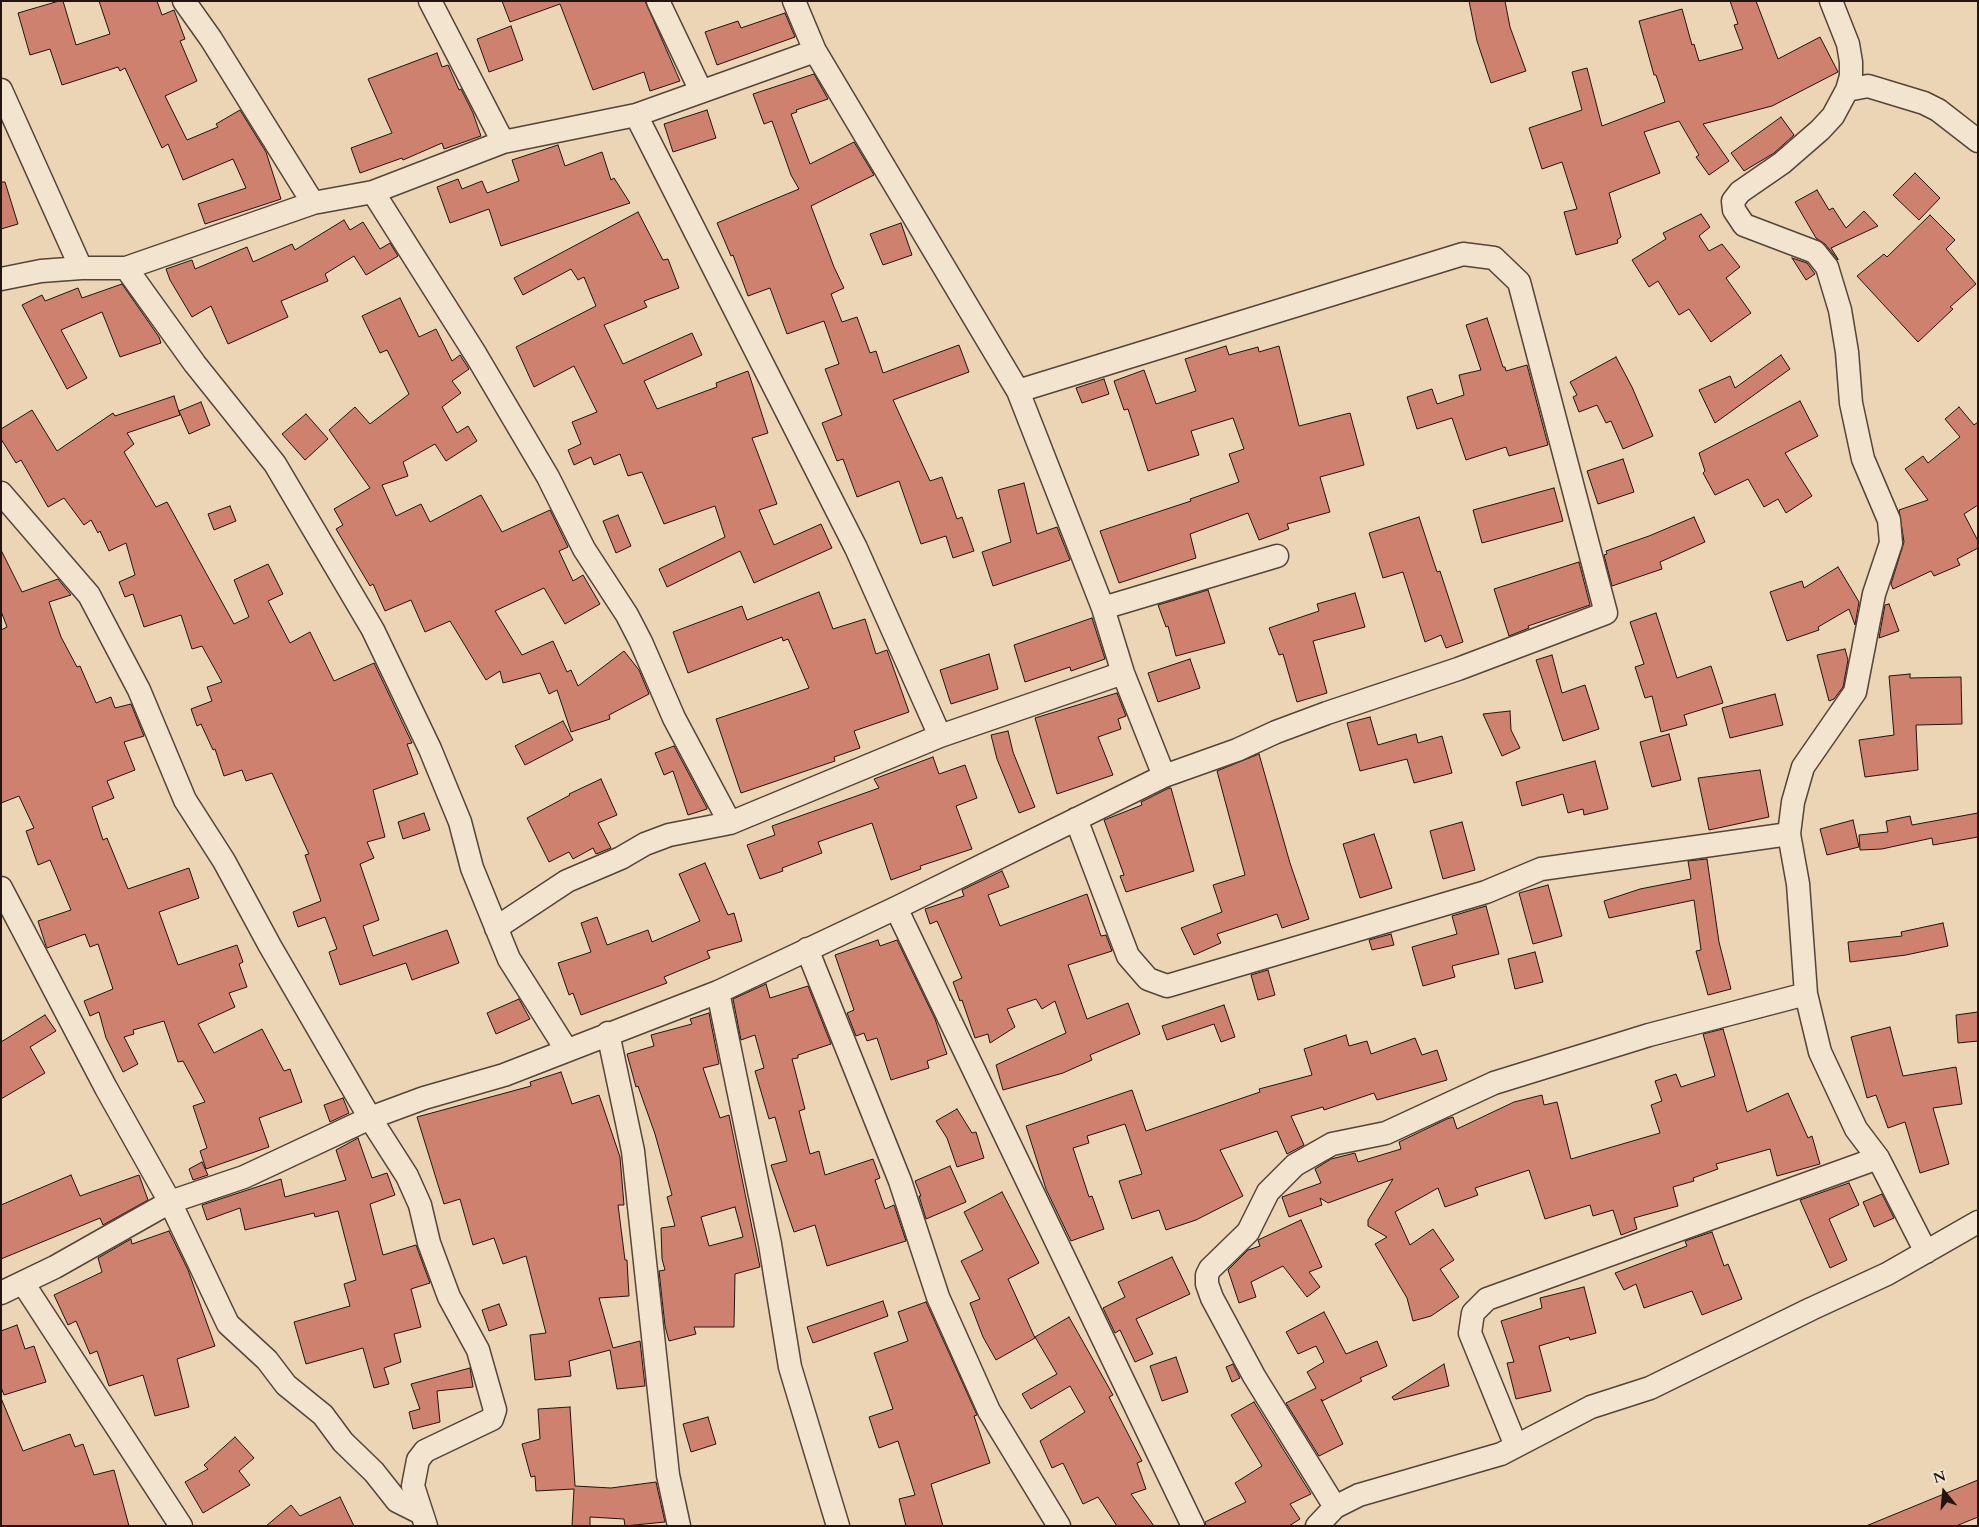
<!DOCTYPE html>
<style>
body{margin:0}
#map{position:relative;width:1979px;height:1527px;overflow:hidden;background:#ebd5b5;font-family:Cardo,serif}
canvas{display:block}
.frame{position:absolute;inset:0;border:2px solid #23140f;pointer-events:none}
.north{position:absolute;left:1919px;top:1467px;width:50px;height:50px;-webkit-text-stroke:4px #f2e4cf;paint-order:stroke;rotate:343deg;font-size:14px;font-weight:700;line-height:20px;text-align:center;color:#23140f}
.north::after{content:'';display:block;margin:auto;width:18px;height:22px;background:#23140f;clip-path:polygon(50% 0,100% 100%,50% 72%,0 100%)}
</style>
<div id="map">
<canvas width="1979" height="1527"></canvas>
<div class="frame"></div>
<div class="north">N</div>
</div>
<script>
const c = document.querySelector('canvas').getContext('2d');
c.lineJoin = 'round';
function fillPath(path, color) { c.fillStyle = color; c.fill(path, 'evenodd'); }
const toPath = rows => new Path2D(rows.map(r => 'M' + r).join(''));
function stroke(path, color, width, dash) { c.strokeStyle = color; c.lineWidth = width; c.lineCap = dash ? 'butt' : 'round'; c.setLineDash(dash || []); c.stroke(path); }
const building = toPath([
 [59,1,63,1,76,45,110,34,99,1,157,1,162,15,174,10,185,39,180,41,197,81,165,96,187,140,218,127,216,124,240,110,266,152,281,199,205,224,198,204,246,188,233,159,183,180,168,144,162,148,125,68,120,71,118,67,62,85,50,49,30,55,18,13,59,1],
 [502,1,645,1,680,81,650,91,644,72,593,90,560,4,510,22,502,1],
 [1469,1,1505,1,1510,27,1526,71,1491,83,1477,41,1469,1],
 [1730,1,1756,1,1778,59,1820,37,1838,72,1772,106,1703,124,1729,161,1709,175,1696,157,1699,155,1679,121,1644,132,1660,173,1609,193,1621,237,1617,240,1618,243,1576,255,1564,212,1577,209,1562,162,1542,169,1529,128,1582,110,1572,72,1587,68,1602,126,1665,102,1656,75,1654,75,1639,21,1682,9,1692,45,1694,44,1699,61,1743,49,1734,25,1738,24,1730,1],
 [785,13,795,37,717,65,705,32,738,21,741,28,785,13],
 [511,26,523,60,489,72,477,39,511,26],
 [437,53,442,67,448,65,459,90,461,89,473,113,481,136,444,149,442,143,403,160,402,158,360,173,351,148,392,133,368,79,437,53],
 [814,74,828,99,796,110,797,112,791,114,810,164,854,142,874,175,811,206,834,267,844,288,831,294,842,322,857,317,870,353,876,351,883,373,959,345,969,372,893,400,930,481,942,477,957,519,962,517,974,551,953,558,946,536,921,544,899,481,857,497,843,459,837,461,822,423,842,415,825,369,839,364,824,321,787,334,770,288,748,296,733,255,731,256,717,223,799,189,791,175,772,121,764,124,753,94,814,74],
 [707,110,716,138,673,152,664,124,707,110],
 [1781,117,1794,135,1774,153,1744,171,1731,153,1781,117],
 [558,145,565,166,602,152,611,180,614,178,630,203,501,246,489,209,450,223,437,187,458,179,462,189,482,181,487,193,519,181,512,160,558,145],
 [1915,173,1940,198,1919,220,1893,195,1915,173],
 [1,182,5,182,18,224,1,229,1,182],
 [1817,190,1829,210,1833,208,1846,228,1864,211,1878,226,1831,248,1838,259,1838,260,1825,244,1816,238,1795,202,1817,190],
 [638,212,663,260,668,259,679,288,644,301,647,307,604,325,623,364,692,333,702,355,644,381,657,409,717,387,716,383,748,371,768,433,752,438,777,504,759,510,774,545,821,524,832,548,754,583,740,551,667,587,659,569,725,537,715,506,664,524,642,472,628,476,620,454,594,465,591,457,574,465,568,450,581,444,572,422,597,412,574,366,534,387,516,347,596,306,584,277,578,280,571,269,523,295,514,278,638,212],
 [1701,214,1710,227,1699,236,1709,251,1722,244,1740,267,1726,278,1751,313,1711,342,1689,309,1679,315,1658,281,1649,287,1632,260,1666,239,1663,233,1701,214],
 [1930,215,1955,240,1946,249,1976,284,1950,307,1953,309,1918,342,1857,276,1884,254,1887,257,1930,215],
 [344,220,350,230,363,222,380,249,390,243,398,256,366,275,354,256,325,274,328,281,281,301,288,317,228,344,211,306,192,317,170,280,166,269,192,260,195,269,247,247,253,262,292,244,295,250,344,220],
 [901,223,912,255,883,265,870,234,901,223],
 [1792,258,1807,263,1815,274,1806,280,1792,258],
 [122,284,159,337,161,343,120,357,102,312,61,330,87,378,67,389,22,305,42,295,45,301,78,288,82,298,122,284],
 [400,298,419,337,436,329,452,361,460,355,469,369,452,381,461,393,442,407,457,433,468,426,477,441,446,461,435,444,403,462,408,476,382,485,396,516,421,504,430,522,481,495,502,532,550,510,568,547,559,551,573,581,583,575,600,604,565,624,544,588,495,611,522,655,553,641,567,672,571,670,578,686,624,651,639,670,649,694,609,715,610,719,571,732,557,690,549,694,540,673,503,683,500,671,486,680,450,621,425,632,411,600,385,611,373,584,370,586,336,529,343,525,334,509,370,488,329,430,355,407,370,424,409,394,387,350,380,353,362,316,400,298],
 [1487,318,1503,367,1505,367,1506,371,1527,365,1548,445,1509,456,1506,447,1466,460,1452,418,1417,429,1407,397,1432,389,1437,404,1464,395,1459,375,1481,370,1466,325,1487,318],
 [1226,346,1229,355,1258,347,1259,352,1279,346,1299,426,1350,413,1364,465,1320,477,1330,512,1287,524,1289,529,1259,540,1248,513,1190,534,1196,558,1119,583,1100,531,1191,501,1190,499,1239,482,1229,454,1244,449,1233,418,1191,431,1199,455,1148,471,1128,409,1124,410,1114,381,1144,370,1156,404,1196,391,1185,359,1226,346],
 [1781,355,1790,369,1715,423,1699,390,1730,376,1735,388,1781,355],
 [1616,357,1632,387,1653,436,1623,449,1611,421,1606,423,1597,405,1579,412,1573,397,1577,395,1570,382,1616,357],
 [1104,379,1109,394,1082,403,1076,388,1104,379],
 [174,396,180,415,127,433,134,444,124,452,156,507,167,502,234,624,249,617,234,580,268,564,283,594,268,601,290,643,310,632,334,681,374,663,412,743,407,744,418,774,373,790,385,837,367,842,374,858,360,864,379,920,363,926,373,956,447,930,459,963,412,980,406,963,340,985,329,952,337,949,325,917,298,927,293,912,321,901,305,855,309,854,272,773,246,781,242,770,224,776,215,749,213,750,201,724,197,726,191,709,212,701,207,687,222,682,202,646,192,649,181,615,144,627,133,594,125,597,119,582,135,575,126,543,109,551,100,531,98,533,91,520,84,525,64,498,48,507,21,460,16,463,1,439,1,429,32,410,57,451,113,413,115,416,174,396],
 [1800,401,1818,436,1785,453,1812,496,1786,513,1778,499,1764,507,1748,479,1715,495,1703,473,1705,471,1699,453,1800,401],
 [201,402,210,425,189,434,179,411,201,402],
 [1959,407,1974,425,1978,422,1978,505,1964,514,1978,541,1978,548,1957,559,1960,565,1934,576,1931,571,1893,589,1891,584,1904,542,1899,510,1928,500,1905,469,1923,456,1928,463,1960,437,1945,419,1959,407],
 [306,414,328,439,305,460,282,434,306,414],
 [1623,459,1634,492,1598,504,1587,471,1623,459],
 [1024,483,1037,534,1057,527,1070,560,993,586,982,552,1011,542,998,490,1024,483],
 [1554,488,1563,521,1482,543,1473,510,1554,488],
 [230,506,236,521,214,530,208,514,230,506],
 [618,515,631,546,616,553,603,521,618,515],
 [1419,517,1437,572,1440,571,1463,642,1446,648,1441,635,1425,642,1403,572,1383,578,1369,533,1419,517],
 [1694,517,1705,542,1660,562,1662,569,1612,586,1604,555,1607,554,1606,551,1649,536,1694,517],
 [1,550,22,592,58,579,71,595,49,602,61,637,77,667,80,666,96,703,111,697,115,708,131,704,144,736,124,742,135,770,107,781,114,798,92,807,103,840,107,838,128,889,189,868,199,898,159,912,178,965,237,945,243,962,239,964,247,987,229,993,235,1007,198,1024,214,1053,262,1029,284,1071,290,1069,302,1102,259,1118,269,1147,206,1169,200,1151,207,1148,193,1106,205,1102,183,1061,178,1062,164,1021,133,1030,134,1034,124,1037,138,1064,123,1072,106,1038,99,1012,90,1016,84,1001,113,989,98,944,90,947,85,934,47,948,46,946,38,921,71,910,50,860,38,865,26,831,34,828,19,796,1,803,1,630,7,627,1,611,1,550],
 [1579,562,1590,605,1528,626,1529,628,1509,636,1494,589,1579,562],
 [1838,567,1859,602,1855,625,1849,609,1818,627,1819,630,1787,641,1770,592,1802,581,1804,588,1838,567],
 [1208,590,1225,643,1176,656,1168,626,1166,627,1158,605,1208,590],
 [819,592,833,629,865,619,876,654,887,650,909,712,854,731,860,748,834,757,835,761,741,793,716,719,809,688,788,639,783,641,782,637,688,673,673,632,742,606,747,620,819,592],
 [1355,593,1365,627,1313,641,1327,693,1297,702,1283,654,1279,655,1269,628,1319,611,1317,604,1355,593],
 [1889,604,1899,631,1879,638,1885,605,1889,604],
 [1656,613,1677,678,1711,666,1723,703,1684,715,1687,725,1661,732,1652,696,1645,698,1635,667,1644,664,1630,622,1656,613],
 [1092,618,1105,659,1071,671,1070,667,1025,682,1014,645,1092,618],
 [1845,649,1848,660,1843,687,1834,699,1829,701,1817,655,1845,649],
 [989,654,998,689,951,704,940,670,989,654],
 [1552,655,1562,693,1585,685,1599,729,1563,741,1536,660,1552,655],
 [1190,659,1200,688,1158,702,1148,673,1190,659],
 [1910,674,1910,678,1961,677,1962,724,1916,725,1918,770,1865,777,1859,740,1894,735,1889,676,1910,674],
 [1117,693,1126,716,1118,719,1121,729,1098,737,1113,775,1057,794,1035,718,1117,693],
 [1775,694,1783,725,1730,738,1722,708,1775,694],
 [1510,711,1511,730,1520,748,1502,756,1483,714,1510,711],
 [1370,717,1378,745,1416,734,1418,743,1442,736,1452,773,1414,783,1407,759,1360,771,1347,723,1370,717],
 [563,721,573,740,525,765,515,746,563,721],
 [1008,731,1013,752,1035,807,1019,813,997,759,991,735,1008,731],
 [1669,734,1681,780,1652,787,1640,742,1669,734],
 [674,746,707,808,707,809,688,815,673,771,664,775,655,753,674,746],
 [1259,754,1290,863,1309,919,1282,928,1277,914,1217,934,1221,943,1194,955,1181,928,1222,912,1213,885,1245,875,1217,771,1259,754],
 [933,757,939,774,965,765,977,798,956,806,972,849,920,866,921,869,891,880,872,823,818,842,822,853,782,868,783,871,760,879,747,845,775,835,772,826,879,788,874,779,933,757],
 [1595,761,1608,809,1584,815,1583,809,1568,813,1563,794,1522,806,1516,782,1595,761],
 [1760,770,1769,817,1709,830,1698,778,1760,770],
 [601,779,617,815,598,823,611,848,596,854,593,848,573,859,569,852,549,862,527,818,570,795,569,794,601,779],
 [1169,788,1171,788,1194,871,1126,892,1120,876,1124,875,1104,820,1142,805,1141,802,1169,788],
 [424,813,430,830,403,839,398,822,424,813],
 [1978,813,1978,837,1933,845,1932,838,1882,849,1860,850,1859,835,1888,832,1886,821,1910,816,1912,825,1978,813],
 [1853,820,1859,847,1827,855,1820,829,1853,820],
 [1462,822,1475,870,1443,879,1430,831,1462,822],
 [1374,834,1392,888,1360,898,1343,844,1374,834],
 [1707,859,1719,942,1731,989,1708,995,1696,951,1701,950,1694,900,1609,918,1604,901,1640,889,1691,879,1688,861,1707,859],
 [705,863,728,915,734,913,742,941,707,951,710,958,664,977,667,983,581,1015,573,993,569,995,558,963,591,952,581,923,597,917,607,945,648,930,652,942,700,921,679,874,705,863],
 [1002,871,1009,887,988,895,1000,926,1087,894,1101,936,1106,935,1112,951,1068,965,1087,1019,1128,1003,1140,1034,1090,1055,1092,1060,1063,1073,1003,1090,996,1065,1066,1033,1055,1001,1042,1009,1036,999,1007,1009,1015,1027,990,1043,988,1034,975,1038,962,1000,960,1001,953,982,962,978,937,921,930,924,925,909,964,896,962,890,1002,871],
 [1548,885,1562,936,1533,944,1519,893,1548,885],
 [1486,906,1499,954,1452,966,1455,977,1423,986,1412,947,1457,934,1452,916,1486,906],
 [1943,923,1948,946,1906,955,1850,962,1848,942,1902,936,1901,932,1943,923],
 [1391,934,1394,945,1372,950,1369,940,1391,934],
 [878,940,880,946,897,940,935,1019,947,1054,927,1061,929,1068,891,1080,877,1038,867,1041,864,1033,856,1036,847,1013,854,1010,835,955,878,940],
 [1535,952,1543,982,1515,989,1508,959,1535,952],
 [1268,970,1275,995,1258,1000,1251,975,1268,970],
 [766,984,770,998,808,986,831,1044,798,1055,798,1058,792,1059,805,1109,799,1111,810,1154,819,1151,825,1175,873,1159,880,1178,875,1180,885,1209,894,1205,906,1241,827,1266,815,1225,794,1232,771,1165,787,1161,775,1117,769,1119,755,1071,764,1068,755,1035,741,1040,733,999,766,984],
 [519,999,530,1019,496,1034,487,1013,519,999],
 [1224,1005,1235,1037,1221,1042,1214,1024,1167,1040,1162,1026,1224,1005],
 [1978,1012,1978,1041,1958,1043,1956,1015,1978,1012],
 [709,1013,719,1064,703,1068,720,1118,729,1115,760,1267,735,1274,734,1327,694,1327,696,1334,669,1341,665,1326,659,1271,665,1270,662,1259,661,1228,675,1226,667,1197,672,1195,655,1134,638,1086,636,1087,627,1054,654,1046,651,1035,692,1024,690,1019,709,1013],
 [735,1207,743,1237,709,1246,701,1217,735,1207],
 [45,1015,56,1031,30,1047,45,1073,1,1099,1,1042,45,1015],
 [1890,1027,1903,1076,1956,1067,1962,1104,1933,1108,1949,1164,1920,1173,1905,1122,1888,1128,1876,1095,1867,1098,1851,1037,1890,1027],
 [1723,1029,1747,1112,1788,1093,1808,1138,1812,1136,1820,1164,1777,1176,1770,1149,1716,1164,1718,1169,1693,1178,1694,1181,1673,1187,1678,1206,1634,1218,1637,1229,1621,1235,1613,1210,1593,1216,1590,1205,1545,1219,1529,1170,1475,1188,1478,1195,1445,1207,1438,1188,1395,1212,1410,1245,1433,1229,1454,1260,1440,1269,1459,1297,1431,1316,1413,1321,1407,1298,1375,1244,1387,1237,1368,1226,1368,1220,1393,1179,1328,1203,1320,1198,1322,1205,1289,1217,1282,1197,1321,1183,1315,1169,1331,1159,1355,1153,1358,1162,1401,1149,1399,1142,1447,1119,1453,1117,1457,1129,1514,1102,1542,1095,1544,1105,1557,1102,1571,1159,1660,1133,1651,1105,1662,1101,1655,1081,1676,1074,1681,1087,1715,1076,1703,1034,1723,1029],
 [1346,1035,1349,1046,1367,1041,1371,1054,1415,1038,1422,1055,1437,1050,1447,1080,1377,1100,1374,1093,1324,1110,1323,1107,1291,1116,1304,1145,1287,1154,1277,1131,1220,1150,1243,1196,1196,1220,1166,1230,1159,1210,1132,1219,1119,1181,1142,1174,1125,1124,1087,1136,1089,1143,1073,1148,1089,1197,1092,1196,1104,1229,1071,1241,1046,1189,1026,1126,1132,1090,1146,1131,1260,1092,1259,1089,1312,1075,1304,1049,1346,1035],
 [561,1072,572,1104,599,1095,620,1157,624,1205,618,1205,625,1260,627,1260,629,1296,599,1298,613,1348,640,1341,645,1386,617,1389,610,1350,569,1361,571,1376,535,1380,530,1335,546,1333,526,1256,503,1264,494,1238,473,1245,460,1199,444,1204,417,1117,531,1086,530,1082,561,1072],
 [343,1098,349,1113,330,1122,324,1105,343,1098],
 [957,1109,972,1133,976,1132,984,1158,957,1167,947,1138,936,1121,957,1109],
 [358,1138,372,1178,387,1173,395,1195,370,1204,383,1255,416,1245,430,1283,411,1289,421,1327,394,1334,401,1362,384,1368,389,1384,374,1388,363,1348,306,1364,294,1322,350,1306,344,1284,356,1280,338,1211,315,1217,314,1213,245,1230,240,1208,207,1220,202,1205,281,1179,285,1197,346,1180,336,1150,358,1138],
 [202,1162,208,1175,193,1180,189,1169,202,1162],
 [950,1166,966,1202,926,1219,919,1196,921,1196,915,1181,950,1166],
 [71,1175,80,1196,139,1175,148,1200,103,1225,100,1218,1,1259,1,1205,71,1175],
 [1849,1183,1859,1205,1829,1219,1847,1260,1830,1268,1800,1200,1849,1183],
 [1002,1192,1039,1263,1008,1279,1035,1338,996,1360,983,1337,970,1303,980,1299,961,1261,983,1250,964,1212,1002,1192],
 [1882,1194,1894,1218,1874,1227,1863,1202,1882,1194],
 [1301,1220,1322,1267,1309,1272,1320,1287,1307,1297,1283,1266,1251,1282,1256,1297,1239,1303,1228,1270,1248,1250,1260,1246,1258,1240,1301,1220],
 [169,1231,188,1270,215,1346,177,1359,189,1407,155,1416,143,1375,109,1386,97,1351,90,1354,76,1321,68,1325,54,1295,102,1272,98,1258,131,1239,132,1244,169,1231],
 [1712,1232,1724,1266,1728,1264,1742,1299,1702,1315,1692,1291,1644,1308,1636,1284,1624,1290,1615,1273,1687,1246,1685,1241,1712,1232],
 [1172,1257,1190,1294,1136,1319,1153,1354,1135,1362,1120,1330,1115,1333,1103,1308,1125,1297,1118,1282,1172,1257],
 [1584,1287,1596,1333,1570,1340,1569,1337,1539,1346,1551,1391,1516,1399,1507,1363,1514,1362,1501,1321,1542,1308,1540,1298,1584,1287],
 [883,1301,888,1316,813,1343,807,1327,883,1301],
 [926,1302,977,1415,974,1416,990,1463,931,1484,943,1526,906,1526,899,1499,915,1495,898,1441,879,1448,869,1417,893,1409,874,1353,908,1341,898,1312,926,1302],
 [499,1304,507,1325,489,1331,482,1310,499,1304],
 [1324,1312,1346,1354,1377,1341,1387,1366,1360,1378,1362,1381,1322,1401,1321,1399,1343,1444,1319,1456,1286,1403,1316,1388,1307,1372,1324,1362,1316,1346,1298,1354,1286,1332,1324,1312],
 [1069,1317,1113,1395,1109,1397,1142,1461,1137,1463,1146,1489,1131,1494,1154,1526,1117,1526,1098,1497,1083,1504,1063,1463,1052,1468,1040,1441,1085,1412,1070,1386,1031,1409,1022,1394,1057,1374,1035,1337,1069,1317],
 [17,1325,25,1349,34,1346,46,1382,4,1395,1,1387,1,1331,17,1325],
 [1176,1357,1188,1392,1162,1401,1150,1366,1176,1357],
 [1233,1364,1240,1378,1232,1382,1226,1367,1233,1364],
 [1444,1364,1449,1386,1394,1400,1392,1397,1444,1364],
 [470,1368,473,1387,437,1391,440,1422,413,1429,409,1412,420,1409,411,1384,470,1368],
 [1,1398,23,1451,70,1434,75,1447,83,1444,94,1475,114,1470,129,1526,1,1526,1,1398],
 [1254,1402,1311,1494,1290,1504,1300,1519,1289,1526,1206,1526,1205,1522,1246,1502,1235,1483,1262,1466,1231,1415,1254,1402],
 [570,1407,575,1486,611,1488,656,1482,665,1522,625,1526,624,1519,590,1517,590,1526,572,1526,574,1489,536,1491,535,1476,531,1477,522,1444,540,1439,538,1409,570,1407],
 [708,1417,716,1444,691,1452,683,1424,708,1417],
 [235,1437,254,1458,239,1471,250,1485,203,1513,185,1482,208,1469,204,1465,235,1437],
 [1978,1480,1978,1517,1956,1526,1866,1526,1978,1480],
 [340,1497,354,1526,266,1526,291,1505,300,1516,340,1497]
]);
fillPath(building, '#cd816e');
stroke(building, '#23140f', 1);
const street = toPath([
 [184,1,211,39,313,203,373,192,476,355,548,477,584,549,627,615,641,642,674,718,730,823],
 [430,1,503,142],
 [658,1,701,91],
 [794,1,815,51,1018,391,1103,608,1123,673,1164,776],
 [1831,1,1848,44,1851,62,1851,76,1847,90,1833,116,1820,130,1782,163,1740,192,1733,201,1734,210,1744,225,1815,252,1827,267,1840,310,1847,352,1851,403,1863,459,1889,520,1891,543,1874,594,1855,692,1803,767,1793,802,1789,834,1798,884,1806,994,1820,1052,1856,1129,1878,1158,1926,1252],
 [1,90,81,268,126,268,195,364,275,464,373,630,430,749,460,822,472,868,509,959,566,1049],
 [1847,90,1868,86,1924,103,1938,110,1978,141],
 [636,115,856,548,940,736],
 [373,192,503,142,636,115,815,51],
 [126,268,313,203],
 [1,279,41,271,81,268],
 [1,493,89,595,139,690,185,800,224,861,270,946,370,1118,407,1176,420,1205,429,1243,449,1297,478,1350,495,1410,492,1419,425,1451,418,1460,413,1486,426,1526],
 [1103,608,1277,556],
 [1076,819,1128,956,1148,979,1167,986,1486,892,1541,869,1789,834],
 [1,888,106,1088,170,1202,228,1324,267,1360,286,1385,323,1415,343,1442,374,1472,397,1501,421,1513],
 [896,908,1193,1526],
 [496,928,567,881,621,858,645,844,669,835,730,823,940,736,1123,673],
 [807,949,900,1181,938,1297,989,1411,1059,1526],
 [718,992,896,908,1164,776,1237,750,1276,732,1327,713,1458,669,1606,613,1519,282,1494,258,1463,254,1018,391],
 [608,1033,633,1151,668,1475,679,1526],
 [23,1283,181,1526],
 [1,1293,55,1267,170,1202,244,1177,370,1118,424,1098,504,1075,718,992,770,1244,790,1367,838,1526],
 [1516,1446,1470,1333,1473,1313,1487,1299,1878,1158],
 [1335,1507,1254,1376,1212,1298,1207,1284,1207,1275,1210,1269,1248,1232,1268,1192,1295,1165,1332,1144,1386,1133,1494,1083,1649,1035,1806,994],
 [1317,1526,1335,1507,1359,1495,1501,1454,1591,1407,1650,1388,1811,1309,1887,1274,1978,1222]
]);
stroke(street, '#554438', 25);
stroke(street, '#f2e4cf', 22);
</script>
